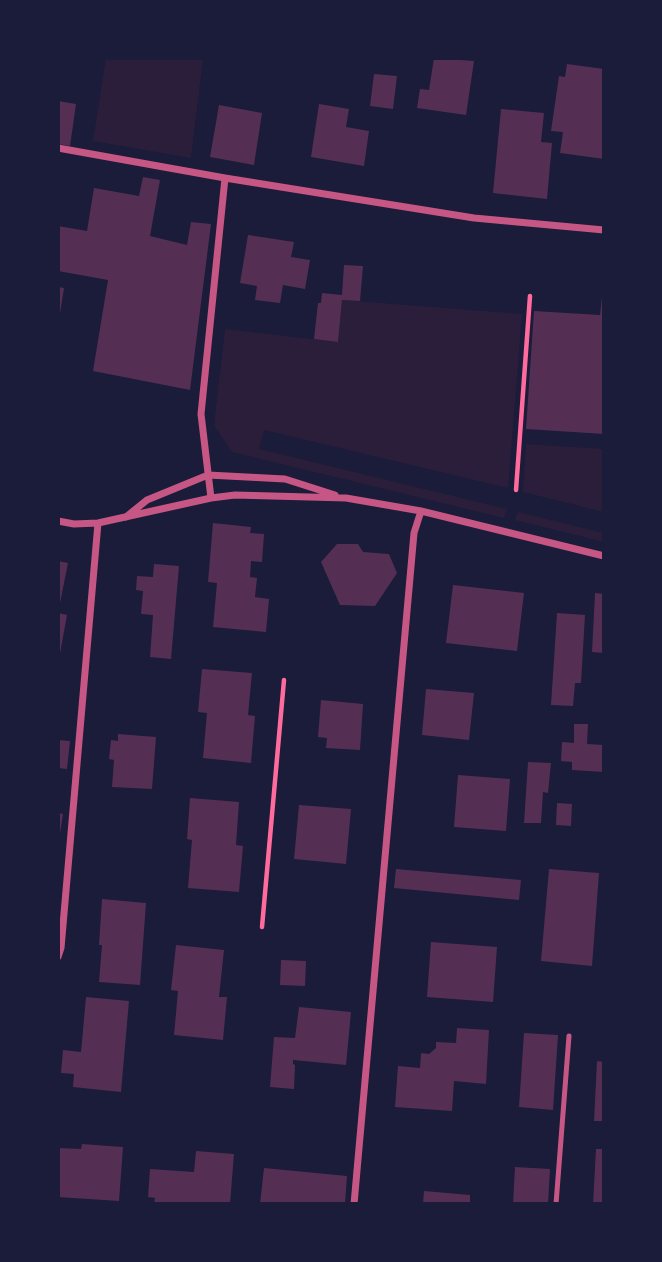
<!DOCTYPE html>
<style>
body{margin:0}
#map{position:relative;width:662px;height:1262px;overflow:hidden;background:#1b1b3a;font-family:Ubuntu,sans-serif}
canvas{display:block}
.frame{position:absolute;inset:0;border:60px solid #1b1b3a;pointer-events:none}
</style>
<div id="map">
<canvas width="662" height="1262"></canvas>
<div class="frame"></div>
</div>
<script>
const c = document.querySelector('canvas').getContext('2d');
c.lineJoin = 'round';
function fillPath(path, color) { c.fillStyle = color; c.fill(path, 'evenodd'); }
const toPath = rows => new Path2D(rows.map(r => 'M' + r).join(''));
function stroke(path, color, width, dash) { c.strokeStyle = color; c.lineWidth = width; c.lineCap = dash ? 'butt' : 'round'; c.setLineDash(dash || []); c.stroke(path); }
fillPath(toPath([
 [106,58,203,58,191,158,93,141],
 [342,300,522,314,508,488,264,430,259,449,507,509,504,518,232,452,214,425,225,329,338,342],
 [526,444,604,449,604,512,523,492],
 [518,512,604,533,604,542,515,520]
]), '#2a1e3b');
fillPath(toPath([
 [434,58,474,61,466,115,417,108,420,89,429,90],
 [567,64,604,69,604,159,560,153,563,132,551,131,559,76,565,77],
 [374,74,397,76,393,109,370,106],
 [58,101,76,104,70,146,58,144],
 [319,104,349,109,346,127,369,131,364,166,311,157],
 [219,105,262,113,254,165,210,157],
 [501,109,544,113,541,142,552,143,547,199,493,193],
 [143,177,160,180,150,236,187,245,191,222,211,224,190,390,93,371,108,280,58,271,58,226,87,231,94,188,139,196],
 [248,235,294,242,291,257,310,260,305,289,283,285,280,303,255,300,257,286,240,283],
 [344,265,363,266,360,301,342,300,338,342,314,339,318,303,321,303,322,293,342,295],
 [58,287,64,288,59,320,58,320],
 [602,297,604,297,604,434,526,429,534,311,600,315],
 [213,523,251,527,250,533,264,534,262,562,251,561,250,577,257,578,255,597,269,599,266,632,213,627,217,583,208,582],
 [337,544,358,544,363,552,389,554,397,573,375,606,340,605,321,562],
 [58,561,68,563,58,613,67,615,59,659,58,659],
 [154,564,179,566,171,659,150,657,153,615,141,614,143,591,136,590,137,576,153,577],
 [453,585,524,593,517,651,446,643],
 [595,593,604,594,604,653,592,652],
 [557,613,585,615,581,683,575,683,573,706,551,705],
 [202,669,252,673,248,715,255,716,251,763,203,758,207,713,198,712],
 [426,689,474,693,469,740,422,735],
 [321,700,363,704,360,750,326,748,327,738,318,737],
 [574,724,588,724,587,744,604,745,604,772,572,770,572,762,561,761,562,742,574,743],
 [118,734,156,737,152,789,112,787,114,760,109,759,111,740,118,741],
 [58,740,70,741,67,769,58,768],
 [528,762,551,763,548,793,543,792,541,823,524,823],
 [458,775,510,779,506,831,454,827],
 [190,798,239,802,236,845,243,846,239,892,188,888,192,840,187,839],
 [557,803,572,804,571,826,556,825],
 [299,805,351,809,346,864,294,859],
 [58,813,63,814,59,840,58,840],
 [396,869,521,880,519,900,394,888],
 [549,869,599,873,592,966,541,961],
 [102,899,146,903,140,985,99,982,102,945,99,945],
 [431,942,497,947,493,1002,427,997],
 [176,945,224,950,219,997,227,997,223,1040,174,1035,178,991,171,990],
 [281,960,306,961,305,986,280,985],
 [86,997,129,1001,121,1092,73,1087,74,1074,61,1073,63,1050,81,1052],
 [299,1007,351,1012,346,1065,293,1060,293,1064,295,1065,294,1089,270,1087,274,1037,295,1038],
 [457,1028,489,1030,486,1084,454,1081,452,1111,395,1107,398,1066,420,1068,421,1053,429,1054,436,1048,436,1042,456,1043],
 [524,1033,558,1035,553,1110,519,1107],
 [597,1061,604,1062,604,1121,594,1121],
 [82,1144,123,1147,119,1201,58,1197,58,1148,81,1149],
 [596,1149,604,1149,604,1204,593,1204],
 [196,1151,234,1154,230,1204,154,1204,155,1198,148,1197,150,1169,194,1172],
 [515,1167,550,1169,548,1204,513,1204],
 [264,1168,347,1176,345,1204,260,1204],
 [424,1191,470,1195,470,1204,423,1204]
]), '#542f53');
stroke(toPath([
 [516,490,530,296],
 [262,927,284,680]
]), '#ff6b9d', 4.5);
stroke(toPath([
 [556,1204,569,1036]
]), '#c65784', 5);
stroke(toPath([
 [58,148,225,178,474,218,604,230],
 [211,498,201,414,225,178],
 [126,517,147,500,208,475,285,479,335,495],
 [58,521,74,524,98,523,211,498,235,495,346,498,421,511,604,556],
 [58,957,61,948,98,523],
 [354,1204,414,533,421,511]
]), '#c65784', 7);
</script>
